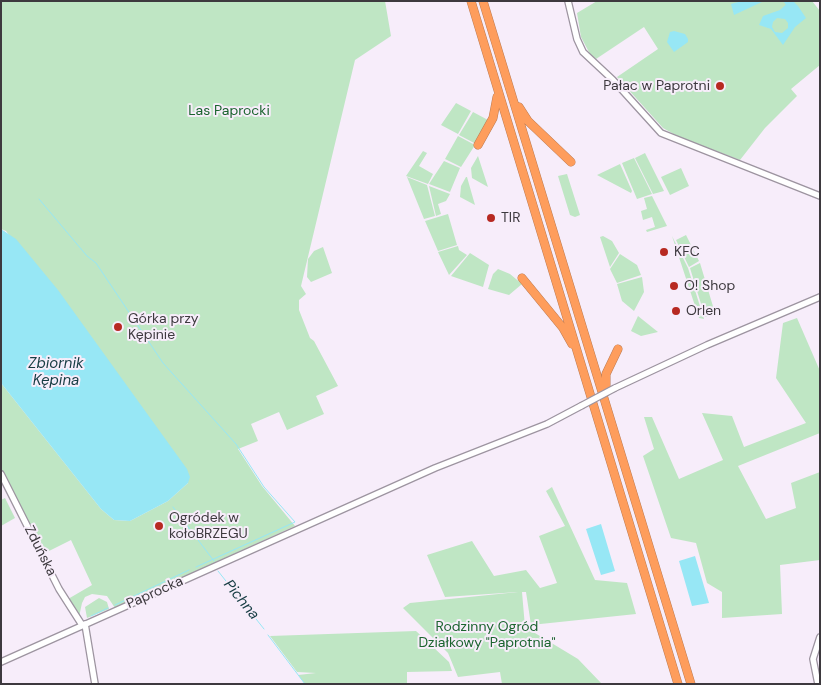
<!DOCTYPE html>
<meta charset="utf-8">
<style>
body{margin:0}
#map{position:relative;width:821px;height:685px;overflow:hidden;background:#f7edfa;font-family:"DM Sans",sans-serif}
canvas{display:block}
.frame{position:absolute;inset:0;border:2px solid #3d393e;pointer-events:none}
</style>
<div id="map">
<canvas width="821" height="685"></canvas>
<div class="frame"></div>
</div>
<script>
const c = document.querySelector('canvas').getContext('2d');
c.lineJoin = 'round';
function fillPath(path, color) { c.fillStyle = color; c.fill(path, 'evenodd'); }
const toPath = rows => new Path2D(rows.map(r => 'M' + r).join(''));
function stroke(path, color, width, dash) { c.strokeStyle = color; c.lineWidth = width; c.lineCap = dash ? 'butt' : 'round'; c.setLineDash(dash || []); c.stroke(path); }
function drawText(font, color, halo, rows, align = 'center') {
  c.font = font + ' "DM Sans",sans-serif'; c.lineWidth = 4; c.setLineDash([]); c.textBaseline = 'middle'; c.strokeStyle = halo; c.fillStyle = color; for (const [text, x, y, turn = 0] of rows) {
    c.save(); c.translate(x, y); c.rotate((+turn || 0) * Math.PI / 180); c.textAlign = isNaN(turn) ? turn : align; if (halo) c.strokeText(text, 0, 0); c.fillText(text, 0, 0); c.restore();
  }
}
fillPath(toPath([
 [1,1,385,1,391,36,355,60,301,286,306,294,299,300,299,310,310,338,314,341,338,386,316,396,324,414,287,430,279,412,251,424,258,441,238,449,262,486,295,526,115,608,107,596,92,594,85,597,82,603,79,617,68,599,92,585,71,540,45,553,1,468,1,383,101,509,114,520,130,521,168,501,188,483,6,231,1,229],
 [597,1,812,1,820,11,820,65,791,89,797,96,765,128,740,160,679,137,663,128,617,77,658,49,644,27,596,59,590,54,581,37,577,13],
 [456,103,471,111,458,134,441,125],
 [473,112,488,120,476,144,459,135],
 [458,136,475,145,461,167,445,159],
 [423,151,427,153,419,166,433,174,428,184,406,176],
 [645,153,664,191,653,194,635,158],
 [478,156,488,187,472,178,471,168],
 [634,158,652,194,637,199,622,163],
 [444,161,460,168,450,192,429,184],
 [620,164,632,191,631,193,597,175],
 [681,168,689,186,670,195,661,177],
 [567,174,580,215,575,217,570,215,558,176],
 [407,177,427,185,435,216,424,219],
 [466,177,467,177,475,205,460,197,461,186],
 [429,186,450,194,446,201,438,204,441,214,436,216],
 [652,196,667,226,647,232,646,230,655,227,652,217,643,220,641,211,647,209,644,198],
 [448,214,457,245,438,251,425,221],
 [686,235,699,261,689,267,676,240],
 [603,236,612,241,619,253,610,267,600,237],
 [672,236,688,268,704,319,699,318],
 [458,246,459,250,467,255,449,275,438,252],
 [323,247,332,273,311,282,307,277,308,259,314,251],
 [470,253,489,265,483,287,451,276],
 [620,254,637,265,641,275,617,283,610,269],
 [700,263,715,313,705,317,690,268],
 [498,269,510,274,522,284,509,295,488,289,493,274],
 [642,277,644,292,634,311,622,301,617,284],
 [638,316,658,332,641,336,631,331],
 [797,318,820,371,820,433,738,466,766,519,796,508,791,483,820,472,820,560,780,565,782,614,722,618,722,592,707,583,696,543,671,538,643,456,654,449,644,417,652,417,679,479,723,460,702,413,732,416,744,447,806,423,776,378,783,323],
 [552,487,595,580,627,583,636,614,531,625,526,592,522,592,525,627,578,659,602,684,502,684,500,672,458,677,448,653,403,608,410,603,518,592,445,597,427,555,472,541,494,576,526,570,540,588,557,583,539,536,565,526,546,491],
 [5,498,15,518,1,526,1,500],
 [99,598,107,602,109,609,87,618,85,607],
 [416,631,449,662,452,671,407,672,407,684,305,684,298,675,316,673,297,672,270,636]
]), '#bfe6c4');
fillPath(toPath([
 [742,1,764,1,734,15,731,4],
 [790,1,793,1,798,6,806,18,795,27,783,45,771,29,759,25,763,16,780,10],
 [777,18,785,19,788,23,788,28,782,33,775,32,772,27,773,22],
 [674,31,685,34,688,39,688,42,674,52,667,42,670,32],
 [1,229,16,239,58,290,187,469,190,477,188,483,168,501,130,521,114,520,101,509,1,383],
 [601,524,615,571,601,575,586,529],
 [695,556,709,603,692,606,679,561]
]), '#97e7f5');
stroke(toPath([
 [39,199,87,256,96,263,163,363,236,444,264,487,295,522,196,567],
 [173,507,214,561],
 [218,571,264,629],
 [115,605,189,570],
 [91,616,108,608],
 [268,635,305,684]
]), '#97e7f5', 1);
stroke(toPath([
 [786,1,788,4]
]), '#97e7f5', 4.5);
const tertiary = toPath([
 [568,1,577,39,583,52,613,80,661,133,820,196],
 [615,388,707,345,820,297],
 [1,474,59,589,82,625],
 [85,624,95,684],
 [1,662,435,468,547,424,581,406],
 [818,684,813,659,820,637]
]);
const motorway = toPath([
 [471,1,678,684],
 [483,1,691,684],
 [519,107,528,121,571,162],
 [478,145,493,118,497,97],
 [522,278,563,328,572,344],
 [606,392,606,374,618,349]
]);
stroke(tertiary, '#9d94a0', 8);
stroke(motorway, '#ba7a52', 9);
stroke(tertiary, '#fff', 5.5);
stroke(motorway, '#fe9d5c', 8);
const tertiaryBridge = toPath([
 [581,406,615,388]
]);
stroke(tertiaryBridge, '#9d94a0', 8, []);
stroke(tertiaryBridge, '#fff', 5.5);
for (const [x, y, r, color] of [
 [720,86,5,"#b72921"],
 [491,218,5,"#b72921"],
 [664,252,5,"#b72921"],
 [674,286,5,"#b72921"],
 [676,311,5,"#b72921"],
 [118,327,5,"#b72921"],
 [159,526,5,"#b72921"]
]) { const dot = new Path2D(); dot.arc(x, y, r, 0, 2 * Math.PI); c.fillStyle = color; c.fill(dot); stroke(dot, '#f7edfa', 2); }
drawText('14px', '#3d393e', '#f7edfa', [
 ["Pałac w Paprotni",710,86,"right"],
 ["TIR",501,218],
 ["KFC",674,252],
 ["O! Shop",684,286],
 ["Orlen",686,311],
 ["Górka przy",128,319],
 ["Kępinie",128,335],
 ["Ogródek w",169,518],
 ["kołoBRZEGU",169,534]
], 'left');
drawText('14px', '#1b642f', '#f7edfa', [
 ["Las Paprocki",229,111],
 ["Rodzinny Ogród",487,627],
 ["Działkowy \"Paprotnia\"",487,643]
]);
drawText('14px', '#3d393e', '#f7edfa', [
 ["Zduńska",40,551,63],
 ["Paprocka",155,593,-24]
]);
drawText('italic 15px', '#163c43', '#f7edfa', [
 ["Zbiornik",56,364],
 ["Kępina",56,381],
 ["Pichna",241,600,51]
]);
</script>
